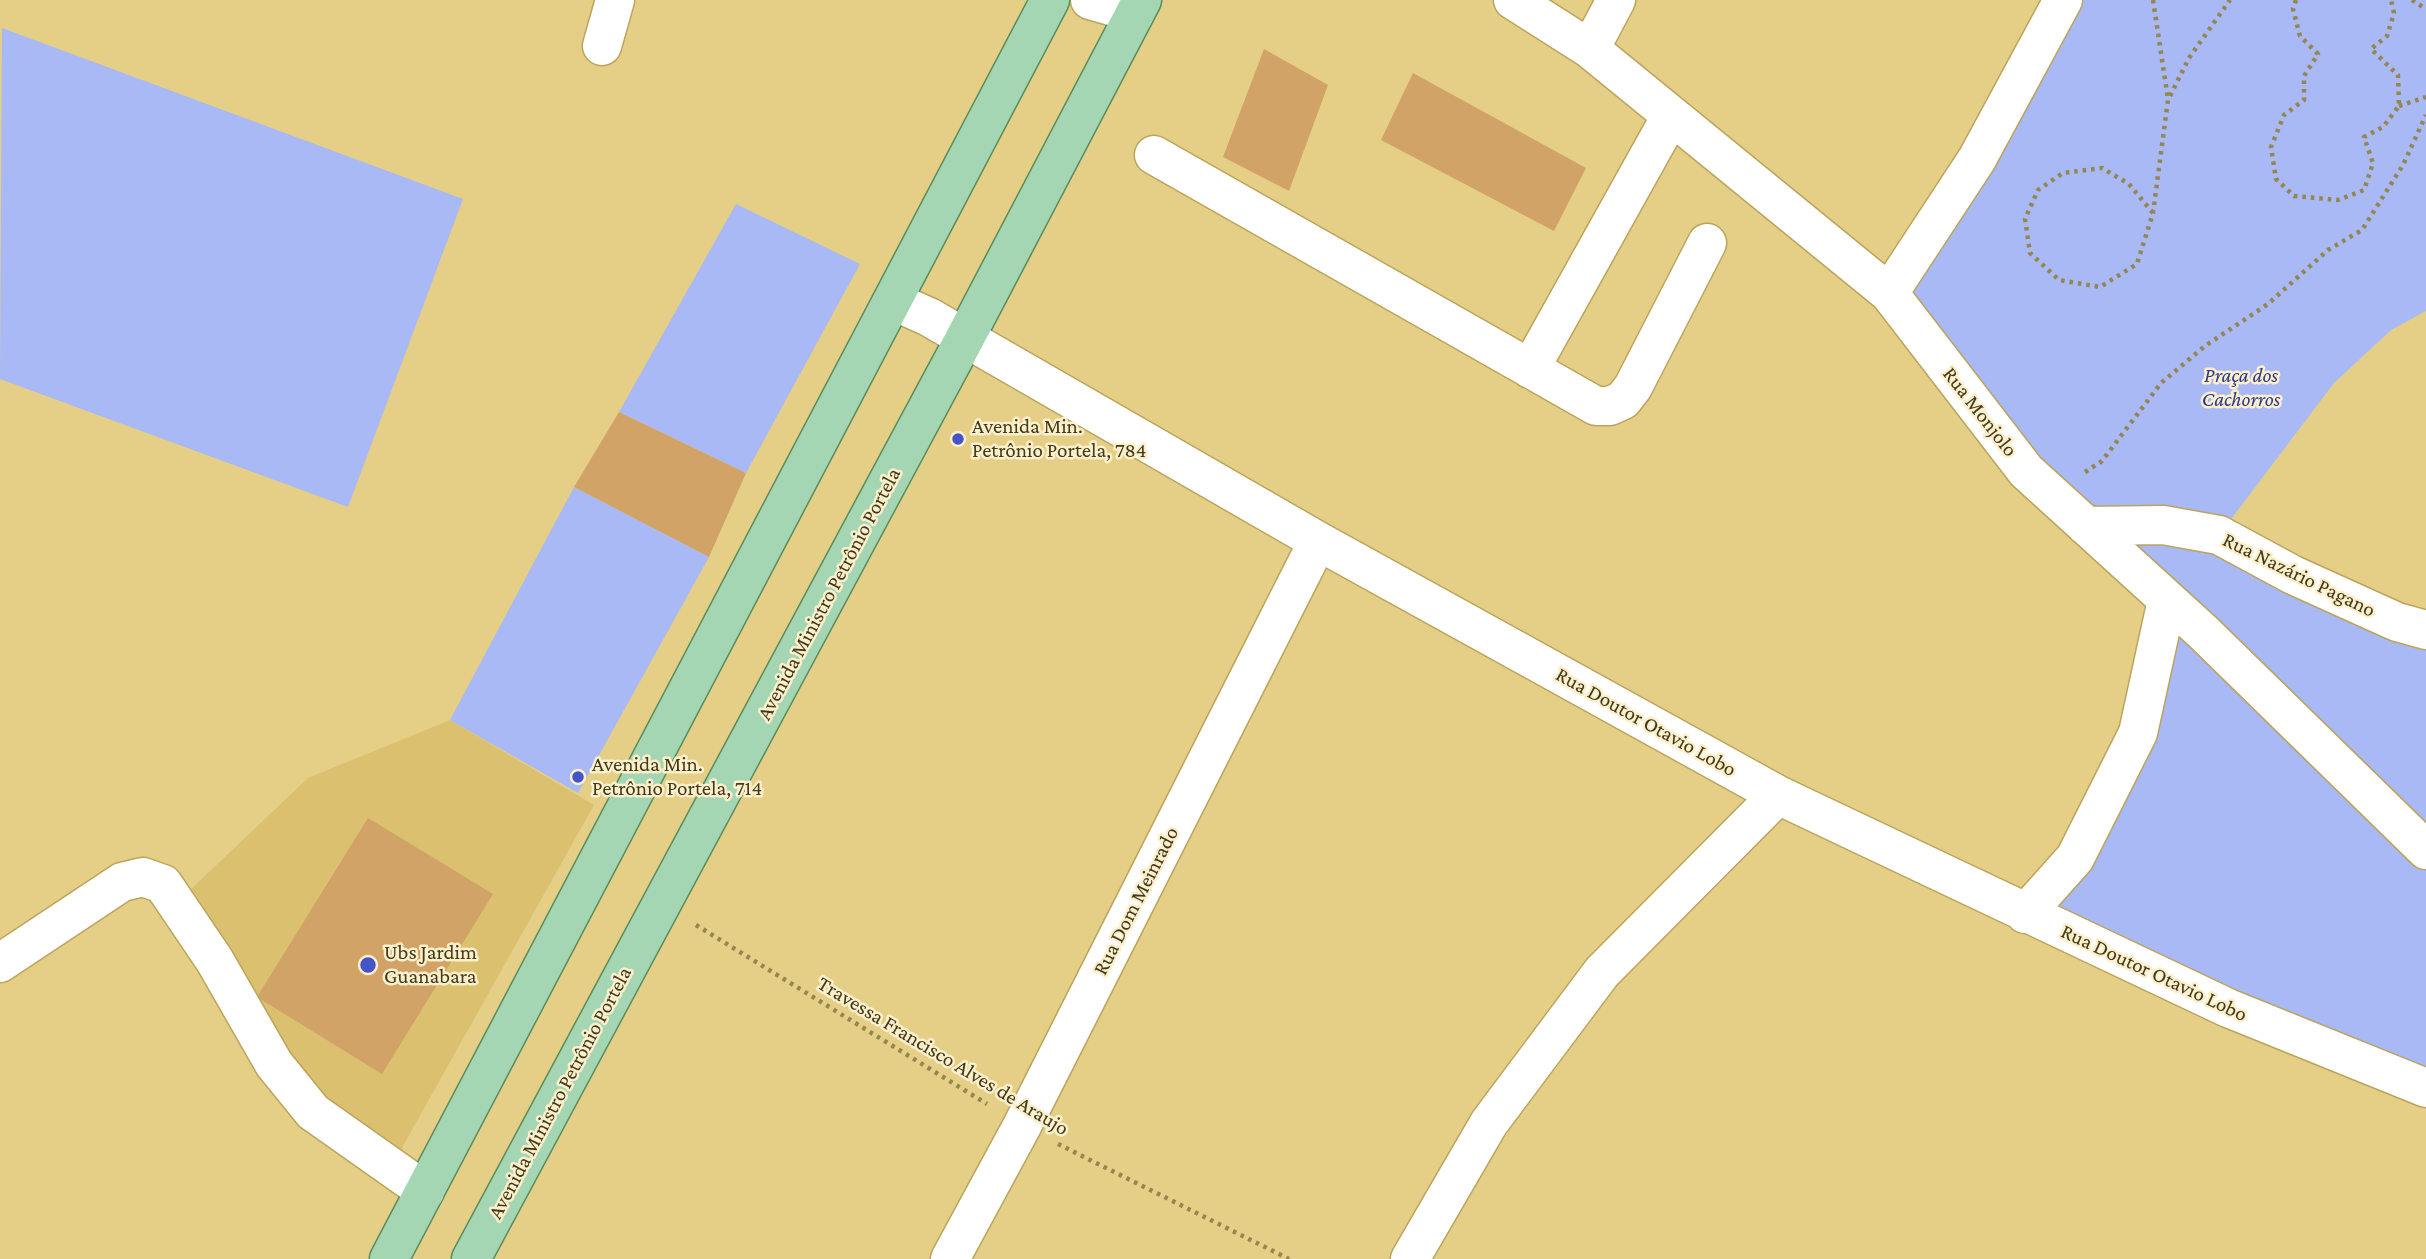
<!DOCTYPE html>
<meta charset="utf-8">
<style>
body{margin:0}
canvas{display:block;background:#e5ce85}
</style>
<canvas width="2426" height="1259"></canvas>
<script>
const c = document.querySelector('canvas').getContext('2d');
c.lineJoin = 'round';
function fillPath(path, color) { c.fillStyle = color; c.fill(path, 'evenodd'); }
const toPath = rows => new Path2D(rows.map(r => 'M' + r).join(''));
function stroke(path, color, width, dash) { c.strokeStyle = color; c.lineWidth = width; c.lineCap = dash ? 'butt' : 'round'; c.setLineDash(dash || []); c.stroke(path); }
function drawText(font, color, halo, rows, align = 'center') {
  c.font = font + ' "Crimson Pro",serif'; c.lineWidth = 5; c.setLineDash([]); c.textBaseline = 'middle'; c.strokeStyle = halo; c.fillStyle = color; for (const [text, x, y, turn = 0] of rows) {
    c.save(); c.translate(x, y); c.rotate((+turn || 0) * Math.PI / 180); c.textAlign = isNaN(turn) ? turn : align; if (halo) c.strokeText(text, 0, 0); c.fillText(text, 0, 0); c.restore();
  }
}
fillPath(toPath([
 [450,720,594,805,399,1153,322,1102,256,1014,188,892,308,778]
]), '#dac06f');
fillPath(toPath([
 [2063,0,2426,0,2426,311,2391,330,2334,383,2219,535,2426,630,2426,1088,2025,914,2075,858,2167,602,1889,293],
 [2,28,463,199,348,507,0,379],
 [736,204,860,264,746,473,619,412],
 [574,487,709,557,578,793,450,720]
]), '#a8b9f5');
fillPath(toPath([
 [1264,49,1328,85,1289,191,1223,157],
 [1413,73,1586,168,1554,231,1381,140],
 [619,412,746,473,709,557,574,487],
 [368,818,493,894,382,1074,257,997]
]), '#d2a366');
const minor = toPath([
 [1090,0,1135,13],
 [1513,0,1590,49,1889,293,2026,471,2203,632,2426,850],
 [602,46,615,0],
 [1590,49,1616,0],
 [1154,155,1596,406,1610,406,1623,400,1633,387,1707,243],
 [1889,293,1977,159,2063,0],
 [893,301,929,317,1318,541,1778,795,2228,1008,2426,1088],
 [1530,369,1671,116],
 [2086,526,2163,525,2219,535,2293,575,2397,622,2426,630],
 [2025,914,2075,858,2138,733,2167,600],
 [0,963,122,882,143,877,163,884,215,961,274,1064,313,1112,425,1191],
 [950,1259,1022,1126,1318,541],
 [1410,1259,1489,1123,1602,972,1778,795]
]);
const major = toPath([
 [389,1259,1050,0],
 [471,1259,965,338,1142,0]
]);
stroke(minor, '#bba45c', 41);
stroke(major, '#5a8d5c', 41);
stroke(toPath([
 [2153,0,2168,99],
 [2296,0,2293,9,2300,36,2318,54,2304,76,2304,100,2284,115,2271,147,2276,179,2294,196,2338,200,2364,190,2373,163,2364,137,2383,127,2399,106,2398,75,2371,49,2387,36,2394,13,2391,0],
 [2412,0,2426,9],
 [2399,106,2426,97],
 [2153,213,2129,184,2102,168,2063,173,2038,190,2025,219,2030,253,2059,280,2100,287,2137,264,2153,213,2168,100,2189,58,2230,0],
 [2085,472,2102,461,2161,383,2205,346,2268,304,2328,250,2362,230,2403,165,2426,115],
 [696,925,987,1104],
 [1058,1144,1289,1259]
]), '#958550', 4.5, [3.5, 5]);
stroke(minor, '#fff', 38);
stroke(major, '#a4d6b3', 38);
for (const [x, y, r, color] of [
 [958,439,7,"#4455c9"],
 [578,777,7,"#4455c9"],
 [368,965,9,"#4455c9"]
]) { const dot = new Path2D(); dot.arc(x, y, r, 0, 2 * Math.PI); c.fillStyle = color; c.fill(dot); stroke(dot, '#fbefcc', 2.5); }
drawText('italic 21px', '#2d398d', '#fbefcc', [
 ["Praça dos",2241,376],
 ["Cachorros",2241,400]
]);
drawText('21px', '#42391a', '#fbefcc', [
 ["Rua Monjolo",1980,412,52],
 ["Rua Nazário Pagano",2299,575,26],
 ["Avenida Ministro Petrônio Portela",829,594,-62],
 ["Rua Doutor Otavio Lobo",1646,722,29],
 ["Rua Dom Meinrado",1136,901,-63],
 ["Rua Doutor Otavio Lobo",2154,973,25],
 ["Travessa Francisco Alves de Araujo",943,1056,31],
 ["Avenida Ministro Petrônio Portela",560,1093,-62]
]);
drawText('21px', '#42391a', '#fbefcc', [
 ["Avenida Min.",972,427],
 ["Petrônio Portela, 784",972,451],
 ["Avenida Min.",592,765],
 ["Petrônio Portela, 714",592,789],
 ["Ubs Jardim",384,953],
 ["Guanabara",384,977]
], 'left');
</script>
